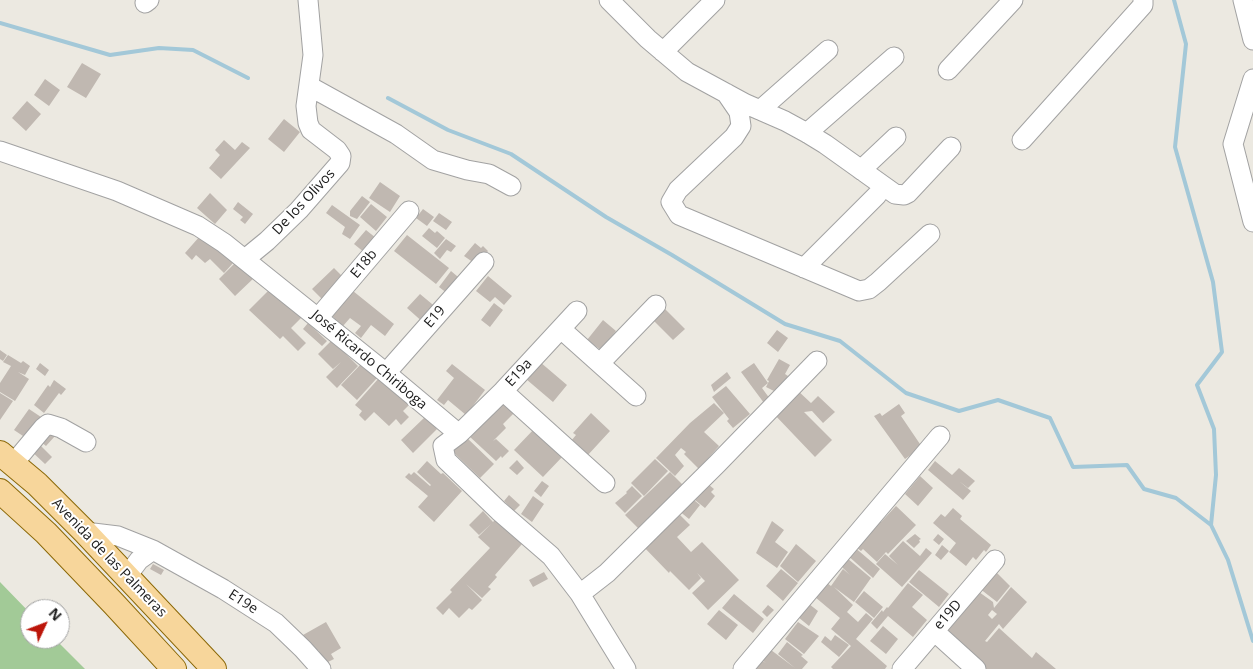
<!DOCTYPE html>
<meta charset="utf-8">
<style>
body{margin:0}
#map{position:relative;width:1253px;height:669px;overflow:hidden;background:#ece9e1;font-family:"Open Sans",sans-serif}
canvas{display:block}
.north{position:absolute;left:20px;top:599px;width:50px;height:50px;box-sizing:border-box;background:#fff;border:1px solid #a4a4a4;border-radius:50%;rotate:47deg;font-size:14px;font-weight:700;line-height:20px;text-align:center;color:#1b1b1b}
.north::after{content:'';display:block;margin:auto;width:18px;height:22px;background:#bc160a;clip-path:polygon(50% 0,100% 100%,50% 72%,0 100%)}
</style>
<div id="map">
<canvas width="1253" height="669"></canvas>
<div class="north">N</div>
</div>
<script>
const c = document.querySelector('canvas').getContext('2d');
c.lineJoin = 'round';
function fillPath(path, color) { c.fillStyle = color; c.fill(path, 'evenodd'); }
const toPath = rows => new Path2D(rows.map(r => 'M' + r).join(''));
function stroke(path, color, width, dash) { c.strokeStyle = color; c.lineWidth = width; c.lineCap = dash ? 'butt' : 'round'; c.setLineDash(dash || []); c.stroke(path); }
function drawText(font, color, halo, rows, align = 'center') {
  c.font = font + ' "Open Sans",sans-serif'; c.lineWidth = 4; c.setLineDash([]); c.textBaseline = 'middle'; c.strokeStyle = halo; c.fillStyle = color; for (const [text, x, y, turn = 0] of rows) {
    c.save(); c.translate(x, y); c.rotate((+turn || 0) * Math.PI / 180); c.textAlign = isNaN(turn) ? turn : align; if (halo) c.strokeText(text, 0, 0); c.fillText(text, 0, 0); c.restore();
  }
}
fillPath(toPath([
 [0,582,30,613,30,639,55,639,85,669,0,669]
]), '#a2ca97');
stroke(toPath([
 [1174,0,1186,44,1175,147,1213,282,1222,352,1197,385,1214,429,1216,475,1211,525],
 [0,23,110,55,159,48,193,50,248,78],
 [388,98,448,130,511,154,606,217,672,255,785,324,840,341,906,393,959,411,998,400,1050,418,1073,467,1127,465,1144,489,1176,498,1211,525,1228,560,1253,641]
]), '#a3c8d8', 4);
fillPath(toPath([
 [82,63,101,74,86,98,67,87],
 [45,79,60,90,49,106,34,95],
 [27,101,41,114,26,131,12,118],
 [284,119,300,132,284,152,268,139],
 [224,140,235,150,242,142,250,148,221,179,209,168,220,155,215,150],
 [380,182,400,196,390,212,369,198],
 [210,193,227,210,215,224,197,208],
 [362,196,370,202,357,219,350,216,350,211],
 [238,202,253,214,245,224,240,220,243,217,233,209],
 [371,204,387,217,376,231,360,217],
 [332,205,360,225,350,239,342,234,345,227,326,213],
 [423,209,434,217,427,226,416,218],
 [439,213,452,222,446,230,433,221],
 [429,228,435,233,437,231,445,238,437,248,422,236],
 [366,230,381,242,370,257,354,244],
 [407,235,449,268,436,284,394,251],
 [200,236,234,262,224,273,210,259,205,263,196,255,192,260,185,253],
 [446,239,456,246,451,252,447,250,440,259,434,253],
 [475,243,481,248,483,246,488,251,477,265,464,256],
 [238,260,255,277,235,296,219,279],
 [334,268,345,279,323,300,312,289],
 [451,271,464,282,452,297,439,287],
 [488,276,512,296,504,305,495,297,490,302,476,291],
 [270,289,281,297,302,317,291,328,306,343,298,351,283,336,280,339,249,310],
 [353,291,394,324,385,336,371,325,361,338,355,333,361,326,350,318,343,326,331,315],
 [420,294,438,309,425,324,407,308],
 [494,303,503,310,490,327,481,320],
 [665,309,685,329,673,340,654,321],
 [603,320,616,331,601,350,587,340],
 [308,323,327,341,322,346,303,329],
 [777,330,788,338,778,352,767,343],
 [332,340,358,366,337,388,326,377,341,362,333,369,318,354],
 [0,350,7,355,3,361,0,359],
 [8,355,21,363,23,361,30,366,25,375,18,372,29,379,15,401,0,392,0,383,11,366,3,362],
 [779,359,790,365,785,374,788,376,778,393,766,387,769,381,767,380],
 [540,362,567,385,553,402,526,379],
 [40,363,49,370,45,376,36,369],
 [362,363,377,378,357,400,341,385],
 [754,363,768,383,762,388,770,399,764,403,741,372],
 [452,364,485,390,466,415,448,400,444,405,437,400,454,378,446,371],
 [727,372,731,378,714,392,711,385],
 [379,378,409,405,403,411,409,417,401,425,396,419,389,426,374,412,365,421,359,415,362,411,355,405],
 [54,380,66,389,61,395,59,393,44,413,34,405,48,385,50,387],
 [726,386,750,414,733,428,727,421,729,419,712,397],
 [796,389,811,403,818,396,835,412,823,423,812,411,804,412,832,440,815,457,773,413],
 [0,393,13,401,0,420],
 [504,398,517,410,503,424,506,428,493,441,496,439,509,451,502,458,501,456,496,461,469,436],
 [714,403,724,413,704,432,719,446,699,469,684,454,686,452,681,448,675,455,684,466,675,476,656,458,690,423],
 [899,404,905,413,901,416,922,447,905,459,874,416,880,413,882,416],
 [29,409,41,417,26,438,14,430],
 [591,413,610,431,587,456,571,441,576,435,573,433],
 [425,417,437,429,413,453,401,440],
 [535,428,564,455,543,477,514,450],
 [48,430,55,436,46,446,40,441],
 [465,436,494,464,480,478,451,450],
 [35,440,52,457,45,464,28,448],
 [655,459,668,471,644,496,631,483],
 [517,460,524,468,517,475,509,468],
 [427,461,441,474,443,473,462,491,434,522,418,507,428,496,405,477,409,473,411,475,414,472,430,486,431,485,417,472],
 [935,461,952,475,959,468,975,481,968,488,959,481,971,491,963,500,928,470],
 [670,472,683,485,638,528,625,515],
 [920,476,933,488,918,506,905,494],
 [703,480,714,489,711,492,715,496,705,508,690,496],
 [542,481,549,486,541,497,534,491],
 [632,486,642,496,625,513,615,503,627,493,626,492],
 [509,495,520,505,514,511,504,501],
 [533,496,544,504,532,522,521,514],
 [689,496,700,505,689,519,678,510],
 [896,506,916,525,888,554,886,552,877,562,863,549,861,551,854,546,878,519,881,522],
 [953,508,962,516,960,519,991,545,986,552,984,550,976,560,973,557,966,566,949,552,956,543,933,523,941,514,945,517],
 [674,509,690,525,677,537,691,552,702,542,739,580,708,610,692,593,705,581,697,573,701,578,689,590,670,571,669,573,639,542],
 [483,511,493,522,495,520,522,544,495,575,497,577,488,587,491,589,482,598,466,584,482,600,472,610,469,608,459,618,449,608,443,615,436,608,452,592,450,590,490,548,478,537,491,524,479,535,469,525],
 [772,521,784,530,775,542,788,552,777,568,756,553],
 [915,534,921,539,919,540,920,542,914,548,906,541],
 [938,534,944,539,939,545,933,540],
 [903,541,920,556,926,548,932,553,902,587,876,564,885,554,898,565,889,556],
 [796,544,816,561,798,582,780,566],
 [942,545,949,551,941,560,935,555],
 [853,546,880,569,873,578,846,554],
 [847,558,871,578,854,602,834,587,853,605,847,612,858,622,866,613,873,619,856,639,887,666,885,669,833,669,831,667,851,646,831,629,840,618,815,597,827,583,831,586,843,569,850,575,841,566],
 [153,564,164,570,161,575,150,569],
 [781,569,798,583,783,601,766,586],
 [919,570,949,594,939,607,909,582],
 [994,570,1010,586,997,602,979,588],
 [544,572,548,579,533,587,529,580],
 [908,583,923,595,912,607,927,620,913,637,888,616,877,629,871,623,882,610,883,612,887,607,888,608],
 [1011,587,1027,602,1003,629,999,624,985,641,987,642,999,628,1032,658,1036,652,1056,669,985,669,941,632,979,592,993,602,994,608],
 [992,610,997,614,992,619,988,615],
 [864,591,883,607,874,618,855,602],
 [734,594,764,619,753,633,722,608],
 [809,604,818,611,809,626,798,617],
 [768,605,774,610,767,617,762,612],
 [719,610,738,625,726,640,707,624],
 [326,622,341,648,331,654,334,659,326,663,318,650,313,653,303,635],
 [798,622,819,636,804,654,785,639],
 [883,626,898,639,886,654,870,641],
 [835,635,849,645,839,657,821,642,825,636,831,641],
 [787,642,803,655,801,656,808,662,802,669,751,669,759,659,766,663,759,658,767,647,795,668,778,654]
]), '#c0b8b1');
const minor = toPath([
 [609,0,648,39,687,72,746,104,785,121,807,133,825,144,895,194,904,195,908,193,951,147],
 [1243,0,1253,40],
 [145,3,149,0],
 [663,52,715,0],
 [948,70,1013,0],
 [1253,79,1233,144,1253,222],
 [309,86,396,134,433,160,467,170,489,174,511,186],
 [726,93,739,112,741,126,734,137,678,190,671,202,679,215,859,291,869,289,878,282,930,234],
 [760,110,828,50],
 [807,133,894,57],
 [1022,140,1143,5,1143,0],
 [0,151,117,191,198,226,224,243,386,373,459,434,443,446,446,460,499,511,551,556,580,594,626,669],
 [861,170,896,137],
 [245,259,267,241,299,210,340,163,341,156,337,150,311,130,308,123,306,106,313,55,308,0],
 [804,268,877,195],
 [318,318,409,211],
 [561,329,636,396],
 [600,363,656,305],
 [386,373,484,262],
 [503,391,605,483],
 [459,434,503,391,577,311],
 [13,464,43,428,48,424,61,428,86,442],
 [85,532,118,536,153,550,223,589,276,623,303,649,321,669],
 [127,576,139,560,153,550],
 [580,594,607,573,717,464,817,361],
 [934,631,976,669],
 [743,669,940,436],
 [902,669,995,560]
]);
const major = toPath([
 [0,453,37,484,85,532,214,669],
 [0,491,46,533,114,604,174,669]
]);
stroke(minor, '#a2a2a2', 21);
stroke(major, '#8b6807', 26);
stroke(minor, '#fff', 19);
stroke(major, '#f7d69b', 24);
drawText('14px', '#1b1b1b', '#fff', [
 ["De los Olivos",304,202,-47],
 ["E18b",364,264,-50],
 ["E19",435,317,-49],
 ["José Ricardo Chiriboga",369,360,40],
 ["E19a",519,373,-47],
 ["Avenida de las Palmeras",109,558,46],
 ["E19e",243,602,33],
 ["e19D",948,615,-49]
]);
</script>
